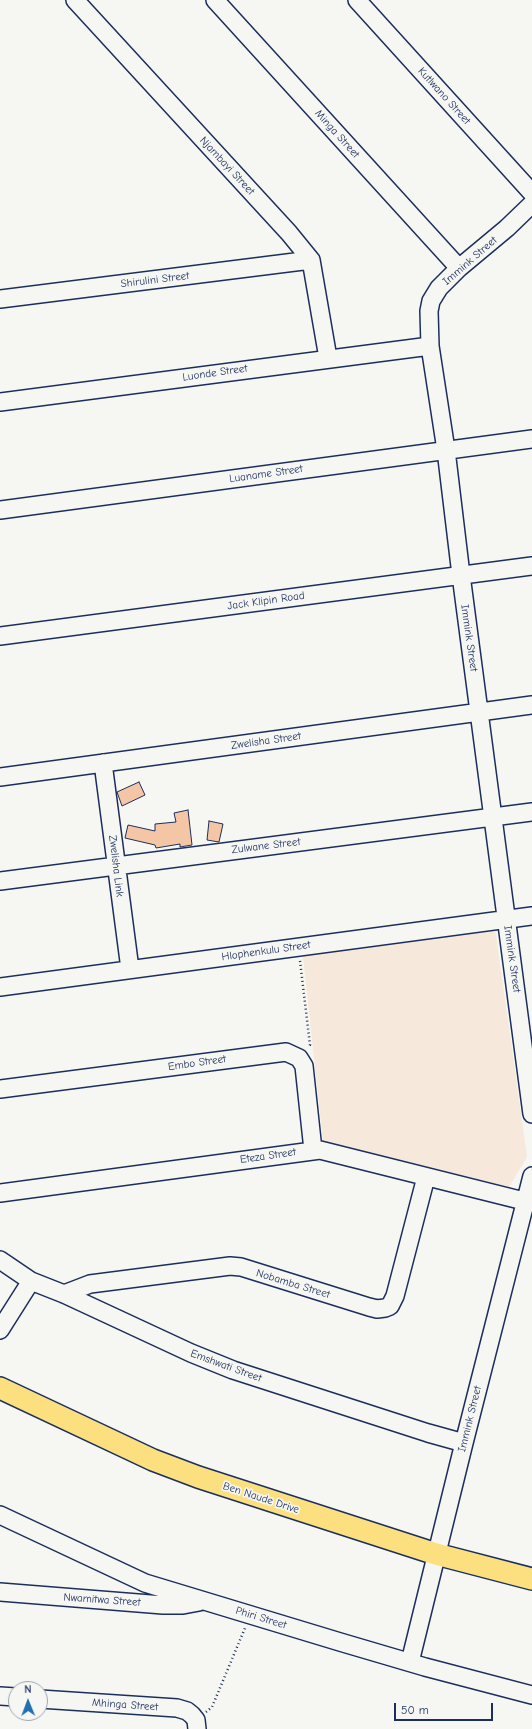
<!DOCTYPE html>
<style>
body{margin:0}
#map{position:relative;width:532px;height:1729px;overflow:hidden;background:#f6f6f2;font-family:"Comic Neue",sans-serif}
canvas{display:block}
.north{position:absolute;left:8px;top:1681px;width:40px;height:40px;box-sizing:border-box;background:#f6f6f2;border:1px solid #9ea6b7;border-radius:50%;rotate:359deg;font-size:11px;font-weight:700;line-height:16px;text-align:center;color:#1b2f5e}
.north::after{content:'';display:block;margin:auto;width:14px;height:18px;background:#1f6fb2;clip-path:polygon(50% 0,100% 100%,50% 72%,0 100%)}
.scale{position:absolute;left:394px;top:1703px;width:99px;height:18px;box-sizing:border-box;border:2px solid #1b2f5e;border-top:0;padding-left:5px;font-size:12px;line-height:14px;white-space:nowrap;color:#1b2f5e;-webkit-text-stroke:3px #f6f6f2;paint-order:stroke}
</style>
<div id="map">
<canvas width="532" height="1729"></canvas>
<div class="north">N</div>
<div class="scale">50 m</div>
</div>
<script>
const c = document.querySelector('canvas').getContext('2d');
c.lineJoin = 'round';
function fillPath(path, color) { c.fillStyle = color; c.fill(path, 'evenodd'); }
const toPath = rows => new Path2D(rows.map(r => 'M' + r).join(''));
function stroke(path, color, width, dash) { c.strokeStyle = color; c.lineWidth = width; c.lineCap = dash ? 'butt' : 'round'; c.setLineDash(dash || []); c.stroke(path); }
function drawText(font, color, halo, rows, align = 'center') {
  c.font = font + ' "Comic Neue",sans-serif'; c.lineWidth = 3.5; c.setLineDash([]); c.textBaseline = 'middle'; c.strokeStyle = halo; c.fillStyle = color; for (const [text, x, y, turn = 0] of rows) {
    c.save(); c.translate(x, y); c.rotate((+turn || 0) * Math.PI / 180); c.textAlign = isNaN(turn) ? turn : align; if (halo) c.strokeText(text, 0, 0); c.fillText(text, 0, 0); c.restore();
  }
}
fillPath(toPath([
 [495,928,527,1157,509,1187,323,1141,303,956]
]), '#f6e8db');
const building = toPath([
 [139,782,145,795,122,806,117,792,139,782],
 [188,810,192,845,180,847,180,844,156,848,155,845,125,838,128,825,155,831,155,824,176,822,174,813,188,810],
 [209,821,223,824,219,842,207,840,209,821]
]);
fillPath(building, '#f5c6a5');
stroke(building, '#1b2f5e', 1);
const minor = toPath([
 [75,0,289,233,311,260,328,358],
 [215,0,459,268],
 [357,0,532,193],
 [532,204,507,228,459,268,439,288,431,301,429,311,430,346,446,450,461,575,532,1114],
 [0,299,311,260],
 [0,402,430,346],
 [0,510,532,439],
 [0,636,532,566],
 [103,763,130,969],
 [0,777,532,705],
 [0,881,532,812],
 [0,987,532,916],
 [0,1089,286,1052,299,1058,304,1066,313,1150],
 [0,1193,320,1150,532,1203],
 [0,1260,31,1281,64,1294,191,1353,233,1370,428,1433,464,1443],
 [64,1294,90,1284,230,1266,241,1267,369,1307,377,1309,385,1308,390,1306,395,1296,426,1177],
 [0,1330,31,1281],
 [0,1515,145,1583,340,1642,425,1667,532,1695],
 [0,1592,163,1605,183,1605,199,1602],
 [410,1662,464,1443,532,1176],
 [0,1696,16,1697],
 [40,1699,177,1708,187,1711,192,1715,196,1720,197,1729]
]);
const major = toPath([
 [0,1388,153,1460,198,1477,436,1554,532,1579]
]);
stroke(minor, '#1b2f5e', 20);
stroke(major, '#1b2f5e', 24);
stroke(toPath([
 [300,961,310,1045,308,1047],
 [206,1712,212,1707,245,1628]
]), '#1b2f5e', 2.5, [1, 3]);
stroke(minor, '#f6f6f2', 17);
stroke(major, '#fce080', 21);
drawText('11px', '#1b2f5e', '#f6f6f2', [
 ["Kutlwano Street",444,96,48],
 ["Minga Street",337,134,48],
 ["Njambayi Street",227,166,47],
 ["Immink Street",470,261,-41],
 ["Shirulini Street",155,280,-7],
 ["Luonde Street",215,373,-8],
 ["Luaname Street",266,474,-8],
 ["Jack Klipin Road",266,601,-8],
 ["Immink Street",469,638,82],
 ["Zwelisha Street",266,741,-8],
 ["Zulwane Street",266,846,-7],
 ["Zwelisha Link",116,866,83],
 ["Hlophenkulu Street",266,951,-8],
 ["Immink Street",512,959,82],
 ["Embo Street",197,1063,-8],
 ["Eteza Street",268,1156,-8],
 ["Nobamba Street",293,1284,17],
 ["Emshwati Street",226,1366,20],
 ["Immink Street",470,1419,-76],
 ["Ben Naude Drive",261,1498,18],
 ["Nwamitwa Street",102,1600,4],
 ["Phiri Street",261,1618,17],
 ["Mhinga Street",125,1705,4]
]);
</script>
